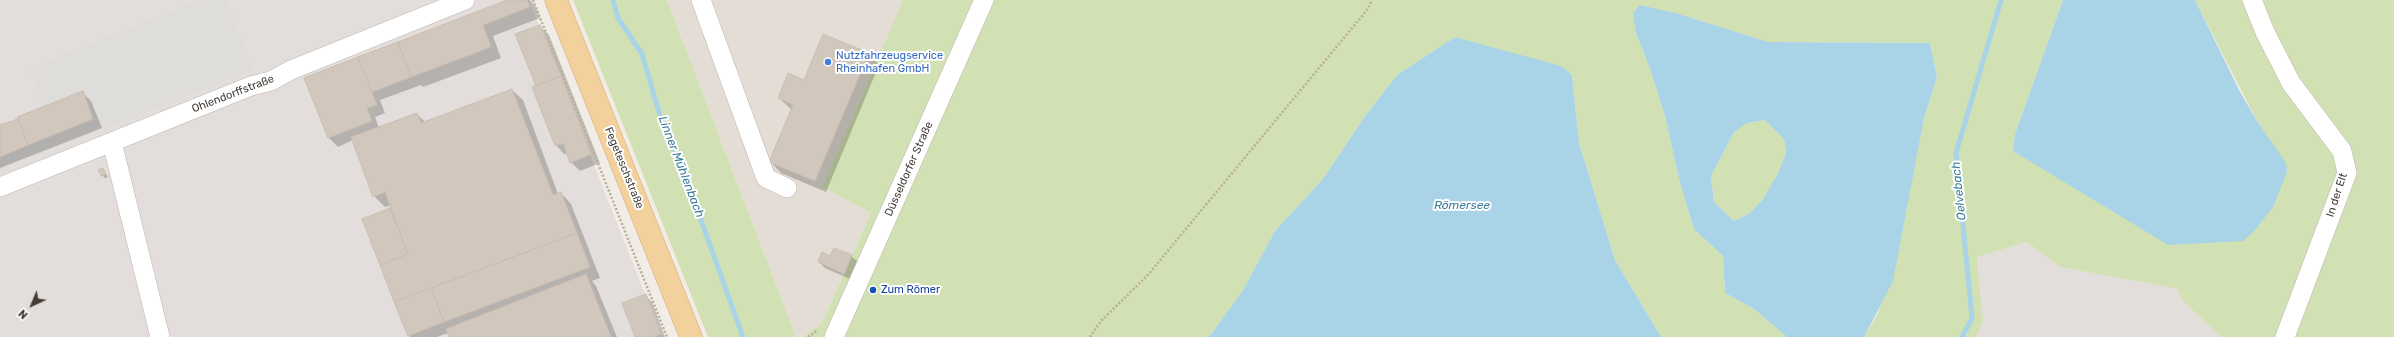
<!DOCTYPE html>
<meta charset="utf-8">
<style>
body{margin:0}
#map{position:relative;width:2394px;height:337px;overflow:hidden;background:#f1ece6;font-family:Rubik,sans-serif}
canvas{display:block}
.north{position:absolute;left:12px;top:285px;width:40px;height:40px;-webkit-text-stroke:3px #fff;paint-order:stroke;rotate:224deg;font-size:11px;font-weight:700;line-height:16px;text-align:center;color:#433c36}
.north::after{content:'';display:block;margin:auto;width:14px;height:18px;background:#433c36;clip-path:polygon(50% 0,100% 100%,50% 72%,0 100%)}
</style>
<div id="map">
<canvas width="2394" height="337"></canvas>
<div class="north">N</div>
</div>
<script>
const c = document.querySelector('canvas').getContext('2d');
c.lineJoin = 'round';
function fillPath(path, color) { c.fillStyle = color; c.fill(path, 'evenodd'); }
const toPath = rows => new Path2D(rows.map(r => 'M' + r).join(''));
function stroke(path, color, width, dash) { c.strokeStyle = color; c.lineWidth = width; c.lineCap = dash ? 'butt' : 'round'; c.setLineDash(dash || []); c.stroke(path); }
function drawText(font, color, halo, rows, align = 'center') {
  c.font = font + ' Rubik,sans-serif'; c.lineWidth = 4; c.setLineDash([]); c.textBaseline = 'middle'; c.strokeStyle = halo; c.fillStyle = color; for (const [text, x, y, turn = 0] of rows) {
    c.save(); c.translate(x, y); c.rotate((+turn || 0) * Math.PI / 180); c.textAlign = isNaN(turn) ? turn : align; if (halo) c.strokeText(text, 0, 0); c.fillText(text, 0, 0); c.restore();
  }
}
fillPath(toPath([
 [667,0,903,0,822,187,871,213,822,323,803,337,796,337]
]), '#e4ddd5');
fillPath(toPath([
 [0,0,529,0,662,337,0,337],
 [2027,242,2060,267,2178,289,2182,299,2221,337,1976,337,1983,323,1977,257]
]), '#e3dedb');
fillPath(toPath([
 [573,0,667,0,796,337,708,337],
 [903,0,2063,0,2015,134,2013,151,2257,121,2195,0,2394,0,2394,337,2221,337,2181,299,2178,289,2060,267,2027,242,1977,257,1983,323,1976,337,1864,337,1878,313,1904,216,1924,118,1937,77,1930,43,1767,42,1679,14,1636,33,1650,69,1665,116,1680,183,1694,229,1723,256,1725,293,1753,308,1787,337,1661,337,1615,260,1579,143,1572,75,1455,37,1397,75,1366,115,1322,180,1275,231,1243,290,1209,337,803,337,822,323,871,213,822,187],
 [1765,120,1784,139,1786,153,1778,173,1763,199,1750,213,1734,221,1714,202,1711,176,1734,132,1747,123]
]), '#d1e1b3');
fillPath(toPath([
 [199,0,226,0,253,70,0,170,0,156,93,119,82,91,44,107,29,68]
]), '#dfddda');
fillPath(toPath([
 [2063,0,2195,0,2240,92,2257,121,2286,163,2287,172,2273,207,2255,230,2243,241,2168,245,2013,151,2015,134],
 [1640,5,1679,14,1768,42,1930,43,1937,77,1924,118,1893,281,1864,337,1787,337,1753,308,1725,293,1723,256,1694,229,1680,183,1665,116,1650,69,1636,33,1633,13],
 [1765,120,1784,139,1786,153,1778,173,1763,199,1750,213,1734,221,1714,202,1711,176,1734,132,1747,123],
 [1455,37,1561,66,1572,75,1579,143,1615,260,1661,337,1209,337,1243,290,1275,231,1322,180,1366,115,1397,75]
]), '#a9d4e7');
fillPath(toPath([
 [510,0,530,0,535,5,540,18,493,36,501,58,423,87,421,85,380,100,385,113,375,117,379,128,417,114,425,122,512,90,523,100,558,194,561,193,571,204,600,278,592,281,596,286,617,337,450,337,448,333,437,337,410,337,381,264,390,209,393,212,391,205,385,207,374,196,353,140,338,147,329,138,306,78],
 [540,26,549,35,600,163,580,171,571,162,568,153,564,154,556,145,537,87],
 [568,142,559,145,559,143],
 [824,35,869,54,879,65,826,192,781,173,771,162,792,110,779,98,805,81],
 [82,92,91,101,102,128,0,168,0,126],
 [103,169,108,177,105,178,102,175],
 [835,249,851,256,858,262,850,279,825,268,819,262,831,257],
 [646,296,652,302,665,337,636,337]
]), '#0003');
stroke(toPath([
 [613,0,618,18,642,54,661,119,678,156,743,337],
 [1962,337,1972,318,1956,153,2001,0]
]), '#a9d4e7', 5);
const building = toPath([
 [507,0,527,0,530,7,483,25,491,47,411,77,398,42,507,0],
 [540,25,561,76,536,86,515,34,540,25],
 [823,34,869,53,815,181,769,162,793,105,778,98,788,73,804,80,823,34],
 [398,42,411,77,372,92,358,57,398,42],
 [358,57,377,105,367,108,372,121,328,138,304,78,358,57],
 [561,76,591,154,570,163,563,143,555,146,532,87,561,76],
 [512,89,553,195,561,192,577,233,394,302,380,265,408,254,385,192,373,197,351,137,417,113,421,123,512,89],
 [83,91,93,119,28,145,17,117,83,91],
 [18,119,28,145,0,157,0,125,18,119],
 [103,168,106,174,101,176,98,170,103,168],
 [390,208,408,254,380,265,362,219,390,208],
 [577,233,590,267,444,322,431,288,577,233],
 [834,248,852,255,844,274,818,262,822,252,830,256,834,248],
 [586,274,611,337,449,337,446,329,586,274],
 [431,288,444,322,408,336,394,302,431,288],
 [646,294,661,334,653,337,635,337,622,303,646,294]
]);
fillPath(building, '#d1c7bd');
stroke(building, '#cbbeb1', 1);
const minor = toPath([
 [701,0,766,178,787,188],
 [2252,0,2265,32,2291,83,2342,151,2347,173,2285,337],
 [112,142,160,337],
 [0,187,251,86,271,81,291,70,465,0],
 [834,337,984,0]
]);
const major = toPath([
 [556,0,691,337]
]);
stroke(minor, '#beb6ad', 20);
stroke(major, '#d5ab70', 23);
stroke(toPath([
 [533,0,667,337],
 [808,337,818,330],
 [1090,337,1101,321,1147,276,1367,10,1372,0]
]), '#bbad9d', 2.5, [2, 2]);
stroke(minor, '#fff', 19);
stroke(major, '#f2d19d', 22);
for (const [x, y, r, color] of [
 [828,62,4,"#3f7fe0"],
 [873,290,4,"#1a4fb4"]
]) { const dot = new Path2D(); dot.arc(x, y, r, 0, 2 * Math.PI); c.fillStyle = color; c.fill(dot); stroke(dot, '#fff', 1.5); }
drawText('11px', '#366cbe', '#fff', [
 ["Nutzfahrzeugservice",836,56],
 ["Rheinhafen GmbH",836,69]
], 'left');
drawText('11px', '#433c36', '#fff', [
 ["Ohlendorffstraße",233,94,-21],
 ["Fegeteschstraße",624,168,68],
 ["Düsseldorfer Straße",909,169,-66],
 ["In der Elt",2337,195,-72]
]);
drawText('11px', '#164399', '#fff', [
 ["Zum Römer",881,290]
], 'left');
drawText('italic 12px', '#3a7c9a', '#fff', [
 ["Linner Mühlenbach",681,167,69],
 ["Oelvebach",1959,191,-96],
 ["Römersee",1462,206]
]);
</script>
